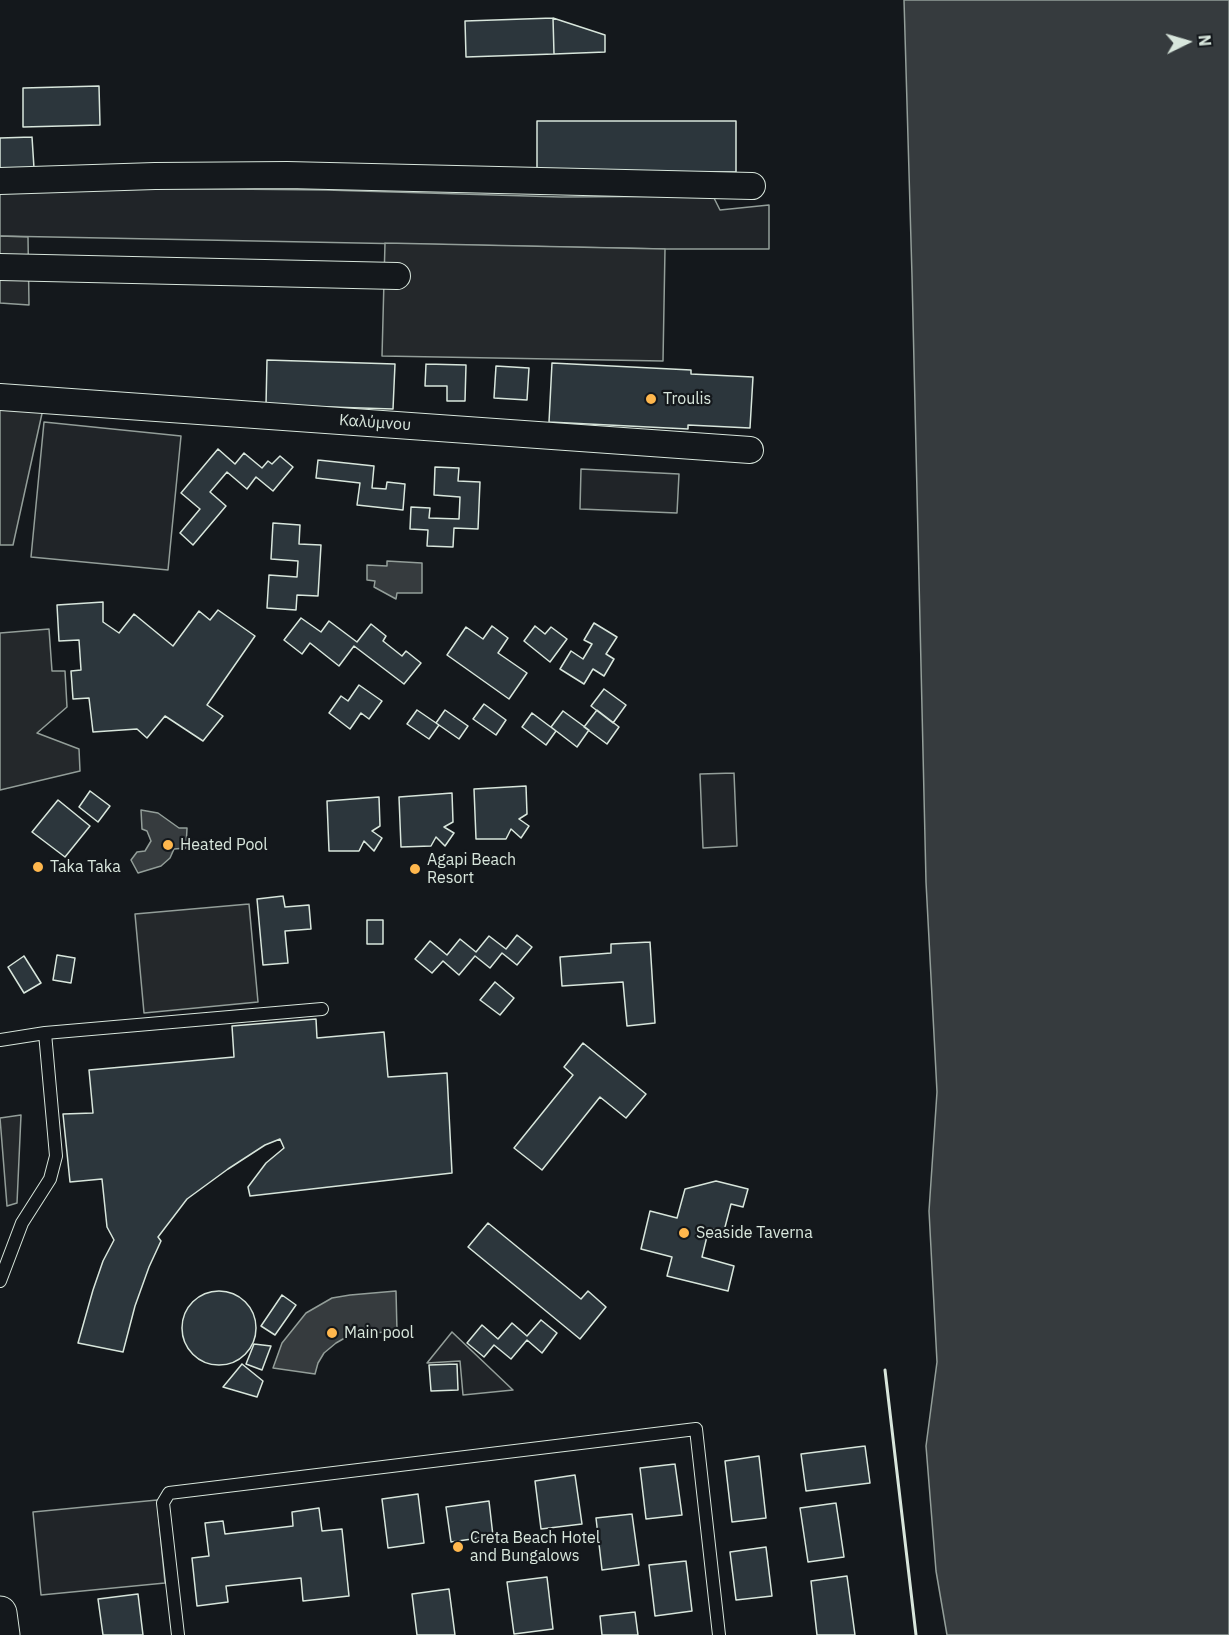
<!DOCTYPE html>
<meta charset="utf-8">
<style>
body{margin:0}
#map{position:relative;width:1229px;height:1635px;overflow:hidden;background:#14181c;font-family:"IBM Plex Sans",sans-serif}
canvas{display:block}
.north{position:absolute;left:1157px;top:12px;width:60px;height:60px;-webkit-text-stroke:4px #14181c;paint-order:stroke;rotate:85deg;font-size:16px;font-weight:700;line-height:24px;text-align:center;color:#d8e6dc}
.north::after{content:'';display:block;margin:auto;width:21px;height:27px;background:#d8e6dc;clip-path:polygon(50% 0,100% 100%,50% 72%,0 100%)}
</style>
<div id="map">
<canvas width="1229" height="1635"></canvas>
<div class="north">N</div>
</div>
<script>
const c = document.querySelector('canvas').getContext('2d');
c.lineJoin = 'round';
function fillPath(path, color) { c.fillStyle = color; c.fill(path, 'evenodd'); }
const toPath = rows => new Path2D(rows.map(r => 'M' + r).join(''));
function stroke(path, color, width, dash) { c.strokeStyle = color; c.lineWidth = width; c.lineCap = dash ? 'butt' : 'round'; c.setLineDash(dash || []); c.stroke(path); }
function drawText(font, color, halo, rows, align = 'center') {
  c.font = font + ' "IBM Plex Sans",sans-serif'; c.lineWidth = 4.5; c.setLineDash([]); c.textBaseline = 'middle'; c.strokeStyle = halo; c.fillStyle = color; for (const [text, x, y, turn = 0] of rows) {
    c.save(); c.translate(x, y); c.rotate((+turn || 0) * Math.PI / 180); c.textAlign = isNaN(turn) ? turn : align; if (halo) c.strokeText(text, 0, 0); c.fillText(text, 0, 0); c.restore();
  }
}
const green = toPath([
 [126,188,326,190,561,197,713,196,720,210,769,205,769,249,665,249,0,236,0,191,126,188],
 [44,422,181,436,168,570,31,557,44,422],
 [581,469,679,474,677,513,580,509,581,469],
 [734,773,737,846,703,848,700,774,734,773],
 [452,1332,513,1390,463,1395,460,1361,427,1363,452,1332],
 [157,1500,165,1583,41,1595,33,1512,157,1500]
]);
fillPath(green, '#202428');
stroke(green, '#939e99', 1.5);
const parking = toPath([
 [0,236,28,237,29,305,0,303,0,236],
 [385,243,665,249,663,361,382,356,385,243],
 [0,404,43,409,13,545,0,545,0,404],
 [49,629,52,671,65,671,67,707,37,733,79,749,80,771,0,790,0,633,49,629],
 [249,904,258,1002,144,1013,135,914,249,904],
 [21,1115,17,1203,7,1206,0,1118,21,1115]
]);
fillPath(parking, '#24282b');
stroke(parking, '#939e99', 1.5);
const water = toPath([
 [904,0,1229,0,1229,1635,947,1635,936,1571,926,1446,937,1362,929,1211,937,1092,926,882,912,276,904,0],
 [387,561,422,563,422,593,397,593,396,599,374,587,375,581,367,580,367,565,387,566,387,561],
 [141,810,158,813,179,828,187,828,186,848,174,849,170,858,161,866,138,873,131,860,137,852,145,851,151,841,147,831,142,829,141,810],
 [396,1291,397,1331,350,1335,336,1343,324,1353,318,1363,315,1374,273,1368,282,1343,306,1313,332,1298,350,1295,396,1291]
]);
fillPath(water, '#363b3e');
stroke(water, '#939e99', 1.5);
const building = toPath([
 [553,18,605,35,605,52,554,54,553,18],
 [553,18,554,54,466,57,465,21,553,18],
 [99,86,100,125,23,127,23,88,99,86],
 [537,121,736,121,736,172,537,172,537,121],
 [32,137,34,168,0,169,0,138,32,137],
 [267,360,395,364,393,409,266,405,267,360],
 [552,363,691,370,691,374,753,377,750,428,688,425,688,429,549,422,552,363],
 [426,364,466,365,465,401,447,401,447,386,425,386,426,364],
 [496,366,529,368,527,400,494,398,496,366],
 [218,449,235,464,244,453,262,468,268,461,272,464,280,456,293,467,273,491,256,477,247,489,227,472,210,492,226,506,193,545,180,533,200,509,181,493,218,449],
 [318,460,374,466,372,488,386,489,387,482,405,484,403,510,357,505,360,483,316,478,318,460],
 [435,467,459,468,458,481,480,482,478,529,454,528,453,547,427,546,428,530,410,529,411,507,430,508,429,518,459,519,460,497,434,495,435,467],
 [273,523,300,525,299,544,321,545,318,596,297,595,296,610,267,608,269,575,297,577,298,561,271,559,273,523],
 [103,602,103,622,119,633,134,614,173,646,199,611,210,620,218,610,255,636,207,705,223,716,203,741,165,716,147,738,137,729,93,732,89,698,73,699,71,671,81,670,79,640,59,641,57,605,103,602],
 [301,618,321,632,329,621,357,642,371,624,386,636,383,641,402,656,406,651,421,663,404,684,354,646,339,666,310,643,302,654,284,640,301,618],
 [594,623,617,637,606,654,614,659,604,676,593,669,584,684,560,669,571,651,583,659,592,644,584,640,594,623],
 [492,626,508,638,498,653,527,673,509,699,447,655,466,627,483,639,492,626],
 [535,626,545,634,551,627,567,639,550,662,524,641,535,626],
 [359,685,382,701,369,719,361,713,350,729,329,713,341,696,348,701,359,685],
 [604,689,626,705,613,723,591,706,604,689],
 [484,704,506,720,496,735,473,719,484,704],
 [417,710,439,725,429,739,407,724,417,710],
 [445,710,468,726,459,739,436,723,445,710],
 [597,710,619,727,607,744,584,727,597,710],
 [563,711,589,730,577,747,551,727,563,711],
 [532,713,556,731,546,745,522,727,532,713],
 [526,786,527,814,519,819,529,826,521,838,511,829,506,839,476,839,474,789,526,786],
 [90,791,110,806,98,822,79,807,90,791],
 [452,793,453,822,444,827,454,833,445,846,436,837,431,846,401,847,399,797,452,793],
 [379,797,380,826,372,831,382,838,374,851,364,841,359,851,329,851,327,801,379,797],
 [58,800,90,826,65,857,32,832,58,800],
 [283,896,285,907,309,905,311,929,285,931,288,963,263,965,257,899,283,896],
 [367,920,383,920,383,944,367,944,367,920],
 [517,935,532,947,517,965,502,953,490,968,475,956,459,975,443,961,432,973,415,959,430,941,447,955,460,939,476,952,489,936,506,949,517,935],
 [650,942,655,1023,627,1026,623,982,562,986,560,957,611,953,611,944,650,942],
 [57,955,75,958,71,983,53,980,57,955],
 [24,956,41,983,24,993,8,967,24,956],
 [495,982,514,998,500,1015,480,1000,495,982],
 [316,1019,317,1038,384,1032,388,1077,447,1073,452,1173,250,1196,248,1187,266,1163,284,1148,280,1139,265,1145,228,1169,187,1199,158,1237,161,1241,149,1267,135,1306,123,1352,78,1343,93,1290,103,1261,114,1240,107,1227,102,1179,70,1182,63,1114,93,1113,89,1070,234,1057,232,1026,316,1019],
 [583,1043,646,1094,626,1118,600,1097,542,1170,514,1148,573,1075,564,1067,583,1043],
 [716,1181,748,1189,743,1207,731,1204,724,1231,709,1228,702,1257,734,1266,728,1291,667,1276,672,1257,641,1249,650,1211,677,1218,685,1189,716,1181],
 [488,1223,581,1299,588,1291,606,1307,580,1339,468,1247,488,1223],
 '182 1328a37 37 0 1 1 74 0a37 37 0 1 1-74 0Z',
 [282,1295,296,1305,275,1335,261,1326,282,1295],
 [541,1320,557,1333,542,1353,527,1340,511,1359,494,1345,484,1357,467,1343,482,1325,498,1339,512,1323,527,1336,541,1320],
 [254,1344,271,1346,262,1370,246,1364,254,1344],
 [242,1364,263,1381,257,1397,223,1387,242,1364],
 [457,1364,458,1390,431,1391,429,1365,457,1364],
 [865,1446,870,1483,806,1491,801,1454,865,1446],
 [759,1456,766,1518,732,1522,725,1461,759,1456],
 [675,1464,682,1515,646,1519,640,1468,675,1464],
 [575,1475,582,1524,541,1529,535,1481,575,1475],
 [418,1494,424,1543,388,1548,382,1499,418,1494],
 [489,1501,493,1536,451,1542,446,1507,489,1501],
 [836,1503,844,1557,808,1562,800,1508,836,1503],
 [319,1508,322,1531,342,1529,349,1596,303,1601,301,1578,226,1586,228,1602,197,1606,192,1558,209,1556,205,1523,223,1521,225,1534,293,1526,292,1512,319,1508],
 [632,1514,639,1565,602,1570,596,1518,632,1514],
 [766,1547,772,1596,736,1600,730,1552,766,1547],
 [686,1561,692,1611,655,1616,649,1565,686,1561],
 [847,1576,855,1635,817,1635,811,1581,847,1576],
 [547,1577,553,1629,514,1634,507,1582,547,1577],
 [449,1589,455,1635,417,1635,412,1594,449,1589],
 [138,1594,143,1635,103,1635,98,1599,138,1594],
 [635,1612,638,1635,602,1635,600,1616,635,1612]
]);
fillPath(building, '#2c363c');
stroke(building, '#d8e6dc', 1.5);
const service = toPath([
 [0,1040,45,1033,322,1009],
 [0,1281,22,1223,50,1179,56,1156,45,1033],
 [178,1635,163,1503,169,1493,696,1429,719,1635]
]);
const minor = toPath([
 [0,181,155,176,287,175,752,186],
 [0,267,397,276],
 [0,397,750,450]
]);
const secondary = toPath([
 [0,1613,3,1635]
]);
stroke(service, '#d8e6dc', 14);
stroke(minor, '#d8e6dc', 28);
stroke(secondary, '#d8e6dc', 35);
stroke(service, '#14181c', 12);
stroke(minor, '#14181c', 26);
stroke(secondary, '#14181c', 33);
stroke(toPath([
 [885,1370,916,1635]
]), '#d8e6dc', 3);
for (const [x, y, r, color] of [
 [651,399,6,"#ffb74d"],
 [168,845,6,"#ffb74d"],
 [38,867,6,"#ffb74d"],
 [415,869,6,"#ffb74d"],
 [684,1233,6,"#ffb74d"],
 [332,1333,6,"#ffb74d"],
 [458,1547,6,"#ffb74d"]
]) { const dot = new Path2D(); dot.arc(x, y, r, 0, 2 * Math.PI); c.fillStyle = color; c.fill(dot); stroke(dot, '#14181c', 2); }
drawText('16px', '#d8e6dc', '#14181c', [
 ["Troulis",663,399],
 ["Heated Pool",180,845],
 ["Agapi Beach",427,860],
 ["Resort",427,878],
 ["Taka Taka",50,867],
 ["Seaside Taverna",696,1233],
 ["Main pool",344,1333],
 ["Creta Beach Hotel",470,1538],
 ["and Bungalows",470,1556]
], 'left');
drawText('16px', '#d8e6dc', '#14181c', [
 ["Καλύμνου",375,423,4]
]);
</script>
